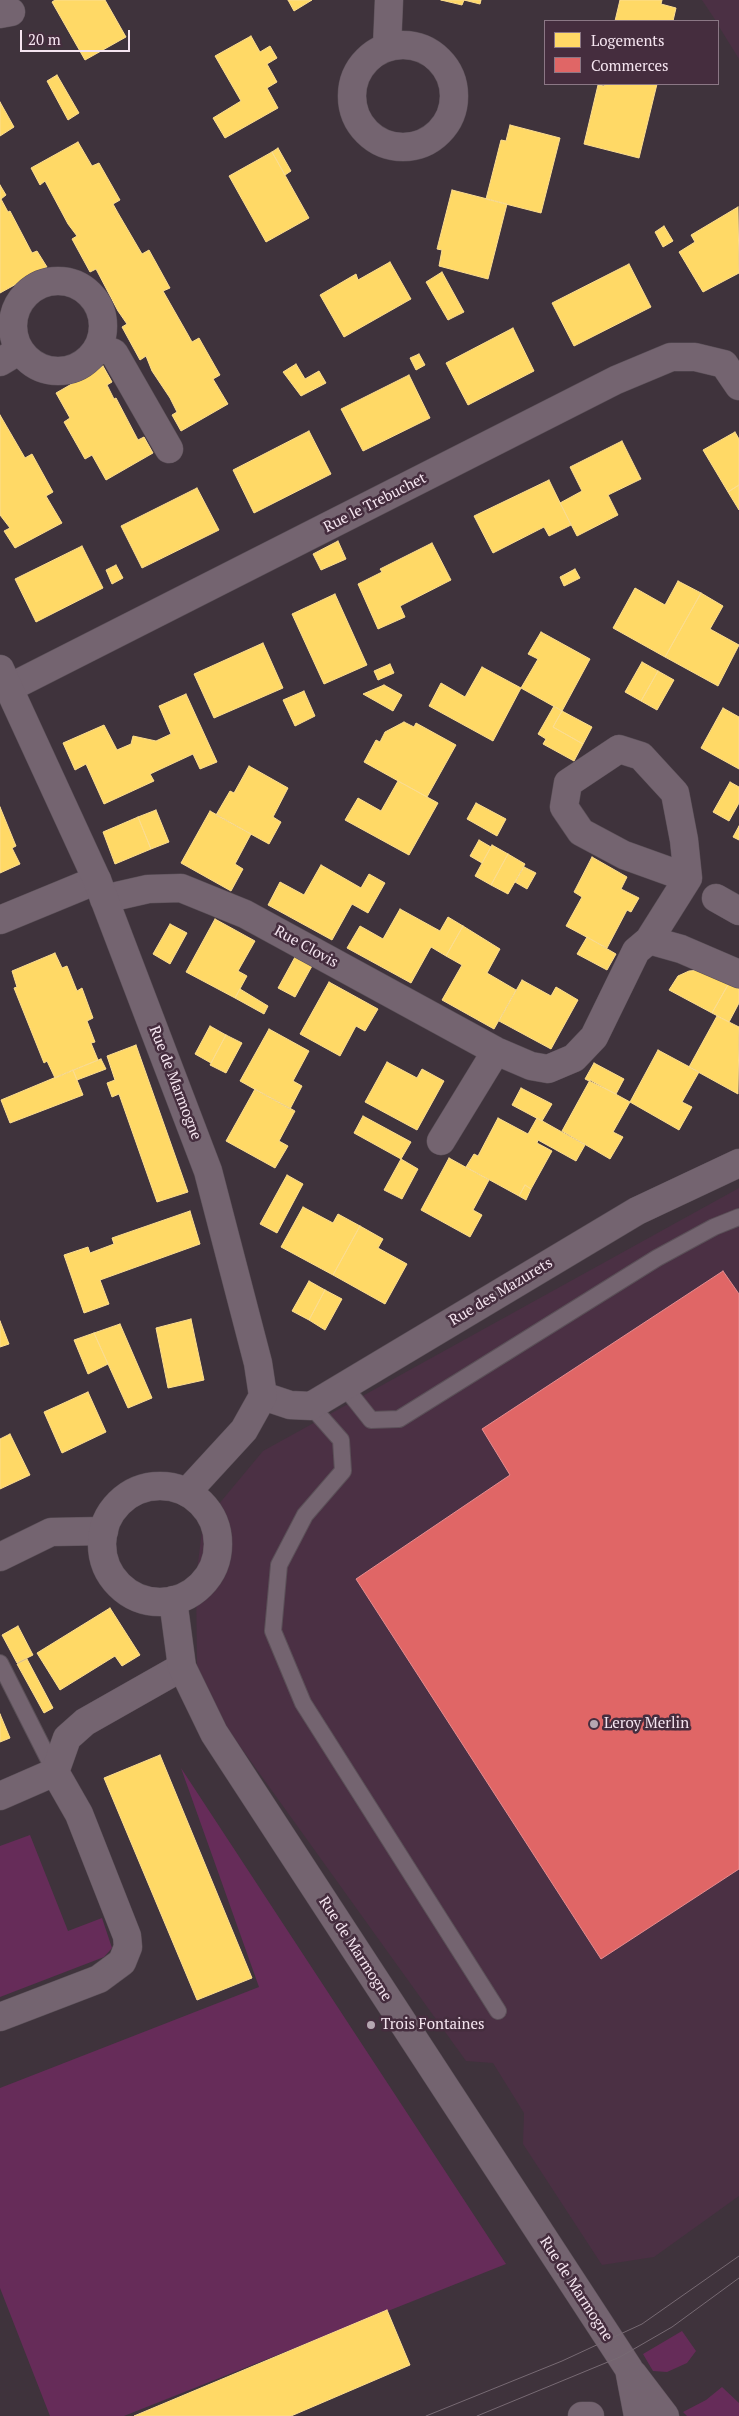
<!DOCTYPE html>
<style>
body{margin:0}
#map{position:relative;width:739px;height:2416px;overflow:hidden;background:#3f333c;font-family:"PT Serif",serif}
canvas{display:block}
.legend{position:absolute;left:544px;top:20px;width:175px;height:65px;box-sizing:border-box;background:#452d3e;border:1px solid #8b7785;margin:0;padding:6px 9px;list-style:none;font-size:15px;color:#f5e5f0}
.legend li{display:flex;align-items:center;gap:10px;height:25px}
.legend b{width:25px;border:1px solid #8b7785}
.scale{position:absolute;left:20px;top:30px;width:110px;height:22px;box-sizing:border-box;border:2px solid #f5e5f0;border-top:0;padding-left:6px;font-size:15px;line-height:18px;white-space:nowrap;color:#f5e5f0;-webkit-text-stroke:4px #452d3e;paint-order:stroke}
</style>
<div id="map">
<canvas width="739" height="2416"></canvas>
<ul class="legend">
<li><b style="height:14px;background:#ffd966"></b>Logements</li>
<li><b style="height:14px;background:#e06666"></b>Commerces</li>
</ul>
<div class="scale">20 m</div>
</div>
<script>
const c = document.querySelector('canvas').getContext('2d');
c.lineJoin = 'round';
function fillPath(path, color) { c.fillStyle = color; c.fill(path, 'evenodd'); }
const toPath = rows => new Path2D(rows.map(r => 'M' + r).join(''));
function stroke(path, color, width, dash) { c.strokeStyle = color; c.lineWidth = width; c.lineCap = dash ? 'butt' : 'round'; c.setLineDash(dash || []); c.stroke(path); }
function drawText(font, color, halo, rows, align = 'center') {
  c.font = font + ' "PT Serif",serif'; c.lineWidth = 5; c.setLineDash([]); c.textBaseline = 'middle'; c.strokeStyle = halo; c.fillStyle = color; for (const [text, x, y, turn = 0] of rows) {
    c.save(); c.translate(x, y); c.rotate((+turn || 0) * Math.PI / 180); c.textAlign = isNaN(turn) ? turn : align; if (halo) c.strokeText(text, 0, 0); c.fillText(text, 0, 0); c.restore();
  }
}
fillPath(toPath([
 [702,0,739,0,739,59,718,25,718,21,716,21],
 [739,1188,739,2196,654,2257,602,2265,523,2144,524,2113,493,2063,466,2061,219,1717,197,1665,196,1578,203,1523,263,1451]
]), '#4b3044');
fillPath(toPath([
 [181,1768,506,2264,124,2416,50,2416,0,2288,0,2088,259,1987],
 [30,1835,68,1931,102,1918,112,1948,104,1957,0,1997,0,1846],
 [682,2331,696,2351,687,2363,667,2372,653,2371,643,2354],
 [722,2387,739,2403,739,2416,687,2416,683,2412,706,2400]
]), '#662c59');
const homes = toPath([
 [55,0,105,0,126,37,85,60,52,2,55,0],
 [288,0,312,0,294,11,288,0],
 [441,0,481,0,480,4,464,0,462,5,441,0],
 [620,0,662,0,661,4,676,8,673,21,615,21,620,0],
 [251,36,260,52,270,46,277,58,267,64,277,82,267,88,278,108,225,138,213,118,241,101,215,56,251,36],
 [57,75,79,113,68,120,47,81,57,75],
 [605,84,657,84,639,158,584,144,598,85,604,86,605,84],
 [0,102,14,127,0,136,0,102],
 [510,125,560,138,541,213,486,199,501,140,506,141,510,125],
 [78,142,92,166,99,163,120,200,113,204,118,213,142,254,149,250,170,288,163,291,187,333,192,342,199,338,220,375,213,379,228,404,181,431,172,415,177,412,170,398,152,371,146,356,140,360,122,327,127,324,118,311,96,269,90,272,72,239,77,236,68,224,45,181,40,185,31,168,78,142],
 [278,148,291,171,285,175,272,152,278,148],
 [272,152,309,218,266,242,229,176,272,152],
 [0,185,6,195,1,199,8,212,10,211,32,253,37,251,47,267,0,293,0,185],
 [452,190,507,204,488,279,439,266,442,250,437,249,452,190],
 [738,207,739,273,703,292,679,252,695,242,691,235,738,207],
 [664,226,673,241,663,247,655,232,664,226],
 [390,262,411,299,344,337,320,295,356,274,358,280,390,262],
 [629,264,651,307,574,346,552,303,629,264],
 [442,272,464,312,448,320,426,282,442,272],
 [513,328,534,371,468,405,446,363,513,328],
 [419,354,425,365,416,370,410,358,419,354],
 [296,364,305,379,319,371,326,383,301,396,283,372,296,364],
 [103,366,112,382,107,385,114,399,116,398,138,440,144,437,153,453,106,480,92,455,85,459,64,422,70,418,56,393,103,366],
 [409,375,430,418,363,451,341,409,409,375],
 [0,415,25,458,32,454,53,492,46,496,62,523,15,548,4,531,10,528,0,515,0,415],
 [309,431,331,474,254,513,233,470,309,431],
 [735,432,739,439,739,485,728,492,703,450,735,432],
 [622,441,641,479,608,495,618,515,577,536,560,503,582,491,570,467,622,441],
 [549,480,571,525,549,536,544,527,493,553,474,516,549,480],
 [739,485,739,510,728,492,739,485],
 [197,488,219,530,142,568,121,526,197,488],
 [338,541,346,559,321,570,313,554,338,541],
 [432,543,451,580,400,606,405,617,378,629,358,584,382,572,380,569,432,543],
 [82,546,103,588,36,622,15,579,82,546],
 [116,565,123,578,112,584,106,570,116,565],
 [575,569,580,578,564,586,560,577,575,569],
 [678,581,701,593,665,657,613,628,635,588,665,605,678,581],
 [701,593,723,606,710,629,739,645,718,686,665,657,701,593],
 [335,594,367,665,324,684,292,614,335,594],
 [541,632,590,659,562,711,521,688,538,659,528,654,541,632],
 [263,643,283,688,214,718,194,674,263,643],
 [642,662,658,671,641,701,625,692,642,662],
 [390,664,394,673,378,680,374,671,390,664],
 [482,667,521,688,493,741,429,706,441,683,465,697,482,667],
 [658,671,674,680,657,710,641,701,658,671],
 [384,685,402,695,393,711,363,694,384,685],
 [304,691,315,716,295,726,283,700,304,691],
 [186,694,217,762,200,769,193,754,150,774,154,781,104,804,86,764,75,770,63,743,104,725,117,750,131,744,133,736,156,741,171,734,159,706,186,694],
 [554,706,562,711,553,727,583,744,574,761,543,744,546,739,538,734,554,706],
 [723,708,739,717,739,769,701,748,723,708],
 [562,711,592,727,583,744,553,727,562,711],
 [404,722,414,727,416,723,456,745,427,797,364,762,376,740,380,742,385,732,404,722],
 [249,766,288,788,273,817,281,822,269,844,216,815,230,791,234,793,249,766],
 [398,781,438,803,409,855,345,820,358,798,381,811,398,781],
 [730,782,739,787,739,803,729,821,713,812,730,782],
 [476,803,506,819,497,836,467,819,476,803],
 [0,807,16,846,12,848,20,864,0,873,0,807],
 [156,810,169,842,151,849,138,817,156,810],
 [210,811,251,834,235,864,243,869,231,891,181,863,210,811],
 [138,817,151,849,115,864,103,832,138,817],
 [739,826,739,840,733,837,739,826],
 [479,840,491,847,482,863,470,856,479,840],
 [492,845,508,854,491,885,475,876,492,845],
 [508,854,525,864,508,894,491,885,508,854],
 [592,857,627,877,621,889,639,898,631,912,627,910,607,948,566,926,582,897,574,892,592,857],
 [321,865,361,888,369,874,385,883,368,913,352,904,332,940,268,905,280,882,304,895,321,865],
 [524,867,536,873,527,889,515,882,524,867],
 [400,909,440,931,448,917,463,926,446,956,431,947,411,983,347,948,360,926,383,939,400,909],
 [215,919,255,941,238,971,247,976,235,998,186,972,215,919],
 [170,924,187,933,170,964,153,954,170,924],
 [463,926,500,949,487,973,516,990,494,1029,442,1000,462,965,446,956,463,926],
 [587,937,616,954,607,970,577,954,587,937],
 [55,953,62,968,67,966,77,991,82,988,93,1018,87,1021,95,1042,91,1043,98,1060,55,1078,47,1061,44,1063,14,988,17,987,12,971,55,953],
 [295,957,312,966,295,997,278,988,295,957],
 [701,970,729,983,712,1013,669,990,678,976,689,971,701,970],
 [522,980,551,996,556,987,578,1000,551,1049,499,1021,522,980],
 [329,982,378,1009,365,1031,356,1026,340,1056,300,1034,329,982],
 [729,983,739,989,739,1003,729,1022,712,1013,729,983],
 [240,989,268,1006,264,1014,235,998,240,989],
 [717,1016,739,1027,738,1094,689,1067,717,1016],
 [210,1026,226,1035,211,1063,195,1054,210,1026],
 [269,1029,309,1051,293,1081,302,1086,290,1109,240,1081,269,1029],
 [226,1035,242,1043,226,1073,210,1065,226,1035],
 [136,1045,188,1192,157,1202,119,1094,112,1097,107,1083,115,1080,107,1056,136,1045],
 [658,1050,699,1072,682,1102,692,1107,679,1130,630,1102,658,1050],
 [101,1059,106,1069,77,1080,73,1070,101,1059],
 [387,1062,417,1078,422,1069,444,1081,417,1130,365,1102,387,1062],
 [594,1063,624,1079,616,1094,585,1079,594,1063],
 [73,1070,83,1095,10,1123,1,1100,73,1070],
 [590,1080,630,1102,613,1132,623,1137,610,1159,562,1131,590,1080],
 [521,1088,552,1104,542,1121,512,1105,521,1088],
 [255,1089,295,1111,279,1141,288,1146,275,1168,226,1141,255,1089],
 [363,1116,411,1142,401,1159,354,1133,363,1116],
 [498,1118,528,1134,537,1118,585,1145,576,1161,538,1140,537,1143,552,1151,531,1189,525,1185,519,1196,466,1167,474,1154,478,1156,498,1118],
 [449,1158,489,1180,473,1210,482,1215,470,1237,421,1210,449,1158],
 [401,1159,418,1169,402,1199,384,1190,401,1159],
 [287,1175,303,1184,277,1233,260,1224,287,1175],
 [525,1185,531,1189,526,1200,519,1196,525,1185],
 [303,1207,333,1223,338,1214,360,1226,333,1275,281,1247,303,1207],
 [190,1211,200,1244,100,1280,109,1304,84,1313,64,1255,88,1247,90,1253,114,1244,112,1238,190,1211],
 [360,1226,383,1239,378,1248,407,1264,385,1304,333,1275,360,1226],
 [309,1281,325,1290,309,1320,292,1311,309,1281],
 [325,1290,342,1299,325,1330,309,1320,325,1290],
 [191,1319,204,1380,168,1388,156,1328,191,1319],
 [0,1321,9,1344,0,1347,0,1321],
 [120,1324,152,1398,128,1408,94,1333,120,1324],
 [94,1333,108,1364,88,1374,74,1340,94,1333],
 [88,1392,106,1432,62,1453,44,1412,88,1392],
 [10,1434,30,1475,0,1489,0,1439,10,1434],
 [110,1608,140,1655,122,1666,115,1656,60,1690,37,1653,110,1608],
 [18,1626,33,1655,17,1663,2,1635,18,1626],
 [27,1659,53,1708,44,1713,17,1664,27,1659],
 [0,1714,10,1738,0,1742,0,1714],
 [160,1755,252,1978,197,2000,104,1778,160,1755],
 [387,2310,410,2365,291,2416,134,2416,387,2310]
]);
fillPath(homes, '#ffd966');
stroke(homes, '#fcdd8f', 1);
const shops = toPath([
 [723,1271,739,1294,739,1869,601,1959,356,1579,510,1475,482,1429,723,1271]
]);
fillPath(shops, '#e06666');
stroke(shops, '#e68c8f', 1);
const service = toPath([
 [344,1386,371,1420,399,1419,657,1258,714,1227,739,1217],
 [311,1406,341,1440,343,1471,305,1515,279,1565,273,1631,303,1703,498,2011],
 [0,1663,55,1772]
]);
const minor = toPath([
 [0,14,11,12],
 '352 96a51 51 0 1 1 102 0a51 51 0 1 1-102 0Z',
 [387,47,389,0],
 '13 326a45 45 0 1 1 90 0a45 45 0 1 1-90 0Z',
 [99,347,114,353,169,449],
 [0,362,20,350],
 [9,688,616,380,671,357,695,357,724,364,739,386],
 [716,898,739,911],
 [104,899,148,889,181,888,245,914,496,1051,531,1066,548,1069,574,1058,594,1037,636,951,649,940,681,949,739,974],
 [0,920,97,880],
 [649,940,688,878,624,855,581,832,564,807,568,783,619,749,641,756,675,793,684,840,688,878],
 [441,1141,496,1051],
 [263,1396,290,1405,311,1406,637,1211,739,1163],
 [0,1557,51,1532,104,1531],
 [55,1772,67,1738,85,1722,182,1667],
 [0,1796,55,1772,79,1814,127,1936,128,1947,122,1962,99,1979,0,2017]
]);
const tertiary = toPath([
 [0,669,97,880,208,1171,258,1363,263,1396,244,1430,187,1492],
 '102 1544a58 58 0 1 1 116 0a58 58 0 1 1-116 0Z',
 [173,1600,182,1667,214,1733,629,2369,638,2416],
 [633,2374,665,2416],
 [582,2416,590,2416]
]);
stroke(service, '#5b5058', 18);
stroke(minor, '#5b5058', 29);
stroke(tertiary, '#5b5058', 29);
stroke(service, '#746470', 16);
stroke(minor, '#746470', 28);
stroke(tertiary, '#746470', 28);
stroke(toPath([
 [426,2416,562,2361,642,2324,739,2256],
 [477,2416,620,2357,672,2327,739,2278]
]), '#776a73', 1);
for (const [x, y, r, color] of [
 [594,1724,5,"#b5a7b1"],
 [371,2025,5,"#b5a7b1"]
]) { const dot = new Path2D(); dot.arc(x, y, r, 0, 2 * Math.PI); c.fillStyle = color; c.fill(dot); stroke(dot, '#452d3e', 2); }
drawText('15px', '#f5e5f0', '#452d3e', [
 ["Rue le Trebuchet",375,503,-27],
 ["Rue Clovis",306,947,29],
 ["Rue de Marmogne",175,1083,69],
 ["Rue des Mazurets",501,1292,-31],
 ["Rue de Marmogne",355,1949,57],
 ["Rue de Marmogne",576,2289,57]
]);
drawText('15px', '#f5e5f0', '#452d3e', [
 ["Leroy Merlin",604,1724],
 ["Trois Fontaines",381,2025]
], 'left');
</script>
